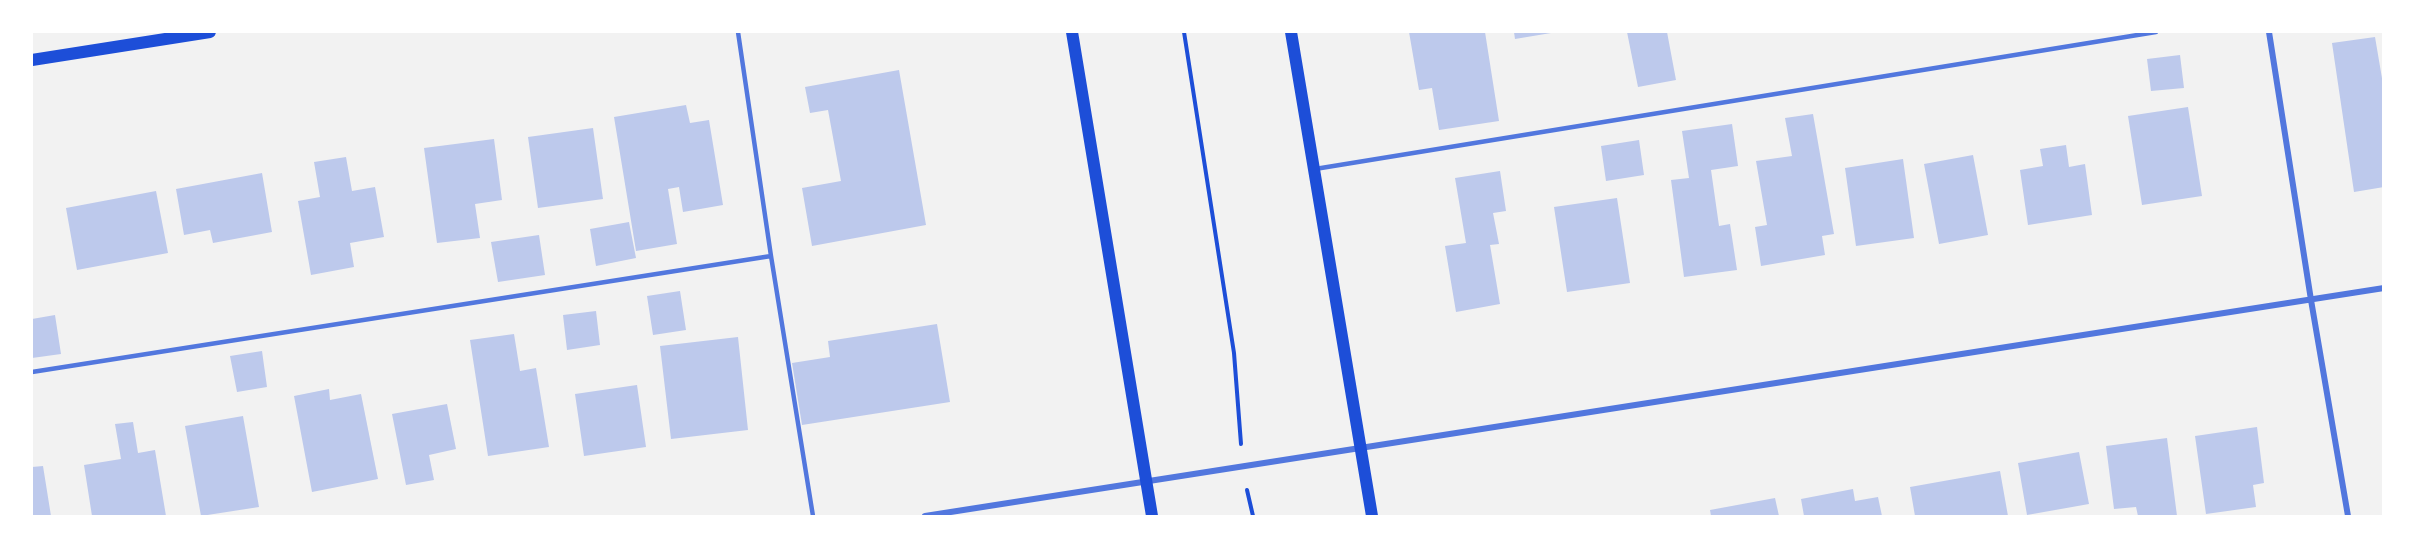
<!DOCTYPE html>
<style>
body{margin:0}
#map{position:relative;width:2415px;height:548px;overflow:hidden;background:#f2f2f2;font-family:"PT Sans",sans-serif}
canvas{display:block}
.frame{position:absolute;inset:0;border:33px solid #fff;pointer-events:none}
</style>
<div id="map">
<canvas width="2415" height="548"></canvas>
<div class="frame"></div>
</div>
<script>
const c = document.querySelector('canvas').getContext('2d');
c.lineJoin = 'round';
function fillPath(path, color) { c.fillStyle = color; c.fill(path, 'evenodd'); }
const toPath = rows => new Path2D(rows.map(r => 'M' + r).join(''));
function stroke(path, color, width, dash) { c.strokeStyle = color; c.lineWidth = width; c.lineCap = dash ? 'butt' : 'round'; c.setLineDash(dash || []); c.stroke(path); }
fillPath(toPath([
 [1409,32,1485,32,1499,121,1439,130,1432,88,1419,90],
 [1514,32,1551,32,1551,33,1515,39],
 [1627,32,1667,32,1676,80,1638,87],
 [2375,37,2384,90,2384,187,2354,192,2332,43],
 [2180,55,2184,88,2151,91,2147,59],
 [899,70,926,225,812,246,802,188,841,181,828,110,810,113,805,87],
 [686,105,690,123,709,120,723,205,683,212,679,187,668,189,677,244,636,251,614,117],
 [2188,107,2202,196,2142,205,2128,116],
 [1813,114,1834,234,1822,236,1825,255,1761,266,1755,227,1767,225,1756,161,1792,156,1785,118],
 [1732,124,1738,166,1711,170,1719,226,1730,224,1737,270,1684,277,1671,180,1689,178,1682,131],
 [593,128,603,199,538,208,528,137],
 [494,139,502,200,475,204,480,238,437,243,424,148],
 [1639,140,1644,175,1606,181,1601,146],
 [2066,145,2069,167,2085,164,2092,215,2028,225,2020,170,2043,166,2040,149],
 [1973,155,1988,235,1939,244,1924,164],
 [346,157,352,191,375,187,384,237,350,243,354,267,311,275,298,201,320,197,314,162],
 [1903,159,1914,238,1856,246,1845,168],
 [1500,171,1506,211,1493,213,1499,244,1490,245,1500,304,1456,312,1445,246,1466,243,1455,178],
 [262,173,272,232,213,243,210,230,184,235,176,189],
 [156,191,168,253,77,270,66,208],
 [1617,198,1630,283,1567,292,1554,207],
 [629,222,636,258,596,266,590,229],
 [539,235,545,275,498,282,491,242],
 [680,291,686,330,653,335,647,296],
 [596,311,600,345,567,350,563,315],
 [55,315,61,354,32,358,32,319],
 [937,324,950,402,802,425,792,363,830,357,828,341],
 [514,334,520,371,536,368,549,447,488,456,470,340],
 [738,337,748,430,671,439,660,346],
 [262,351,267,387,237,392,230,356],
 [637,385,646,447,584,456,575,394],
 [329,389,330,400,361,394,378,479,312,492,294,396],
 [447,404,456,449,429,455,434,480,406,485,392,414],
 [243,416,259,507,201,516,185,426],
 [133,422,138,453,155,450,166,516,92,516,84,465,121,459,115,424],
 [2257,427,2264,483,2253,485,2256,507,2206,514,2195,436],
 [2167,438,2177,516,2138,516,2136,507,2114,509,2106,446],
 [2079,452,2089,504,2027,515,2018,463],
 [43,466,51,516,32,516,32,467],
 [2000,471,2008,516,1915,516,1910,487],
 [1853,489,1855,501,1878,497,1882,516,1804,516,1801,499],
 [1775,498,1779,516,1711,516,1710,510]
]), '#bdc9ec');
stroke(toPath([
 [1184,32,1234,353,1241,444],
 [1247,490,1253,516]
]), '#1d4ed8', 4);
stroke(toPath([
 [738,32,771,256,813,516],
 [1315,169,2156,32],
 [32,372,771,256]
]), '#5277de', 4.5);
stroke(toPath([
 [2269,32,2311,300,2348,516],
 [925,516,2384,288]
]), '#5277de', 6);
stroke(toPath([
 [1072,32,1152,516],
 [1291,32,1372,516],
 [32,60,210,32]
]), '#1d4ed8', 12);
</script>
